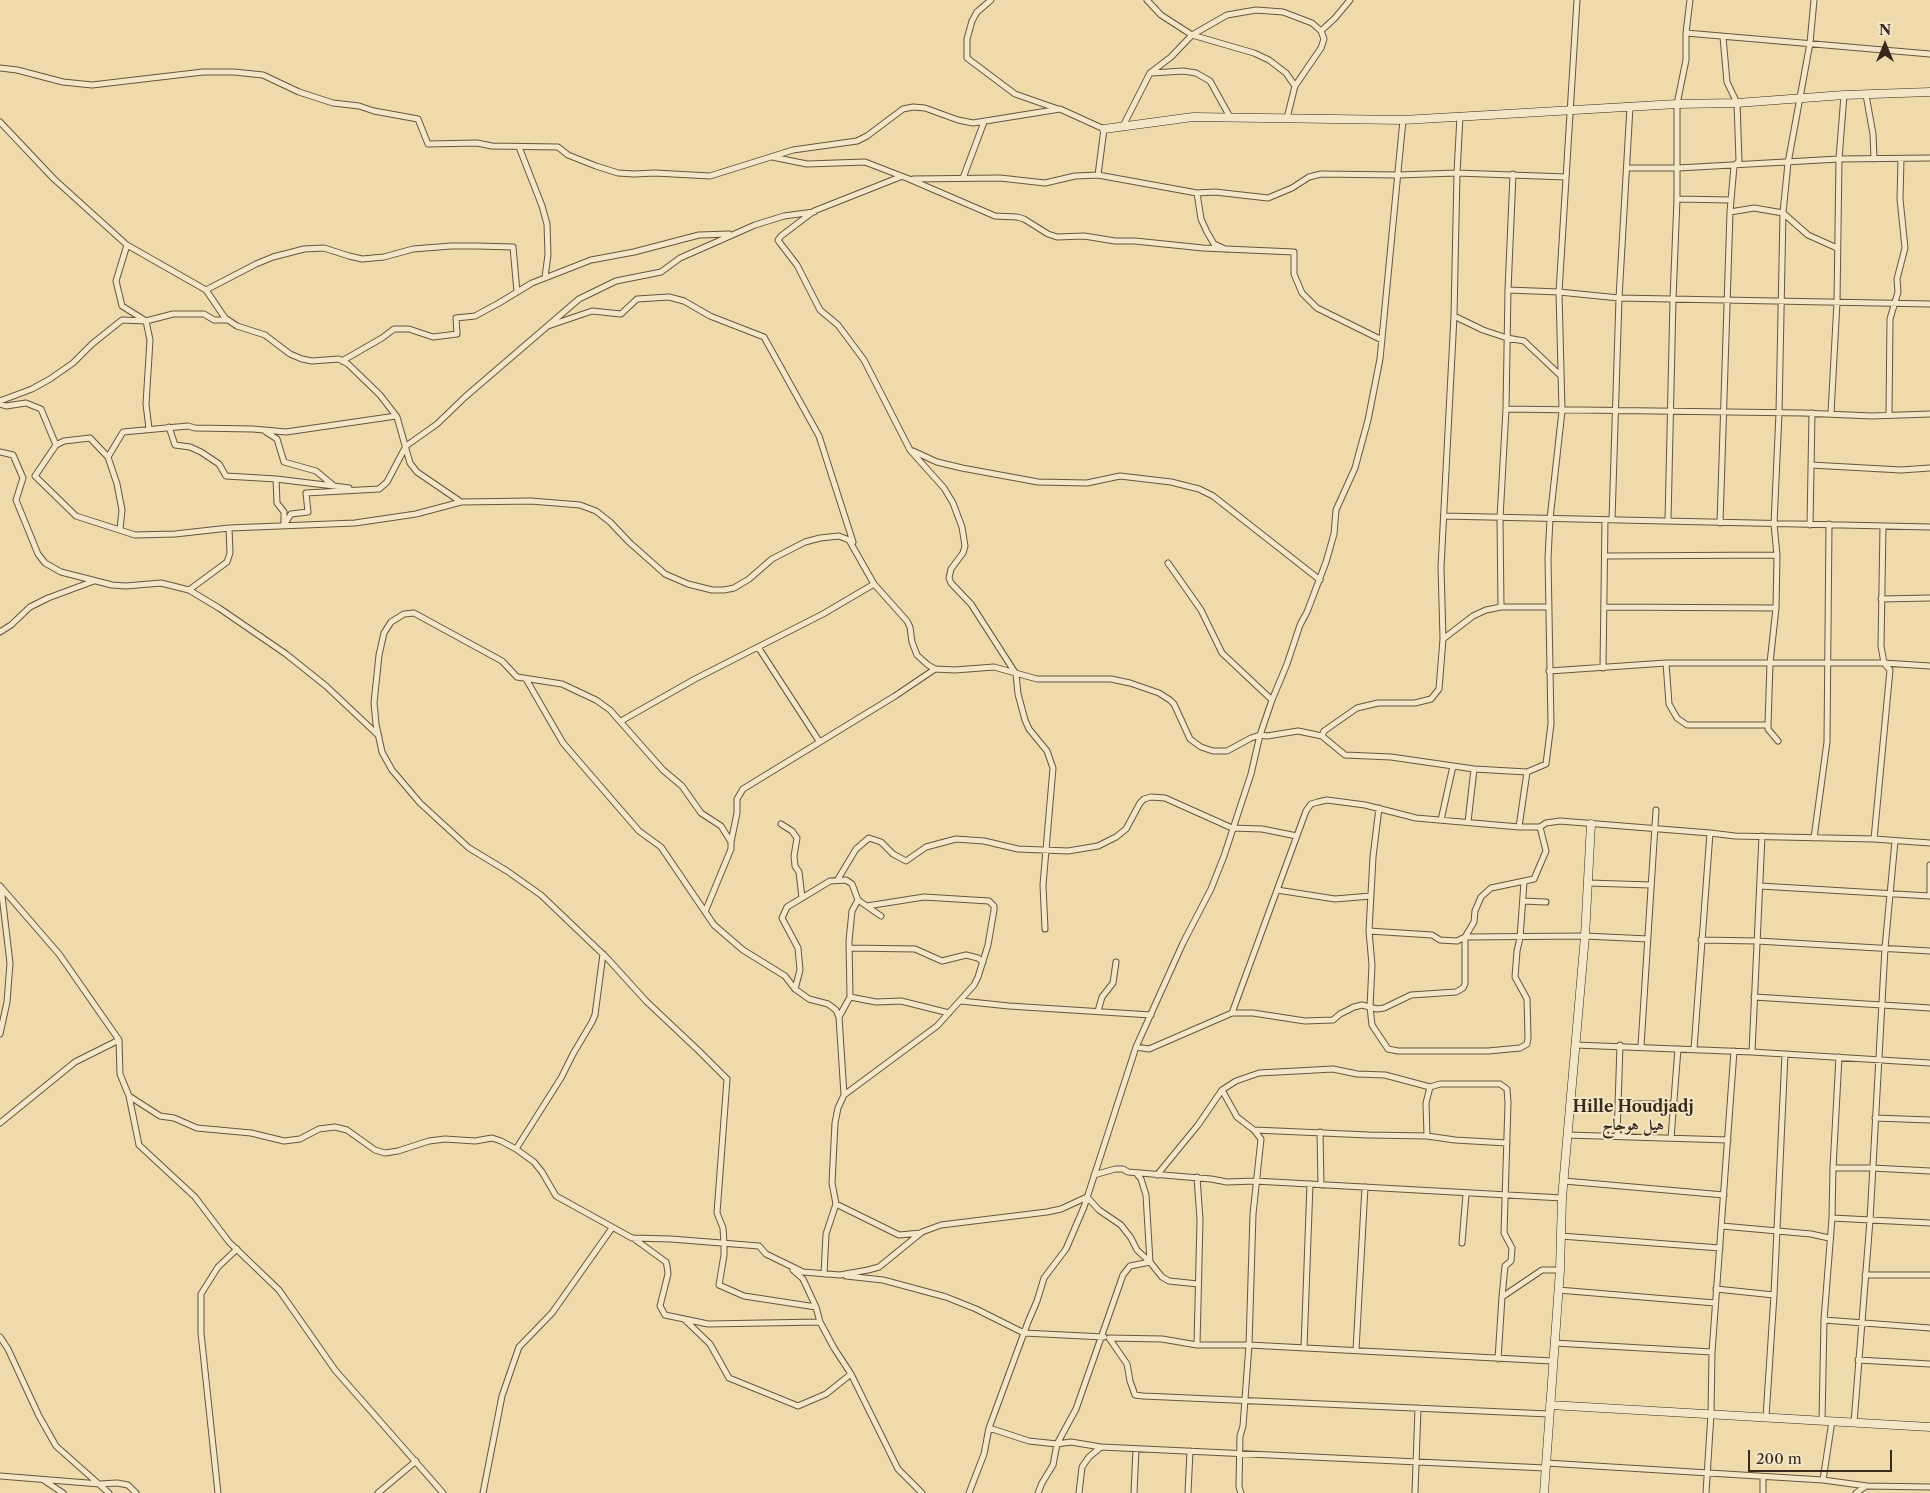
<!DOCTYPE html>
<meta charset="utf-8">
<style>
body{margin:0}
#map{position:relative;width:1930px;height:1493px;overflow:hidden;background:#eedaab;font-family:"Libre Caslon Text",serif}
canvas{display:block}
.north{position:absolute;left:1860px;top:20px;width:50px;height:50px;-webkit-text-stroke:4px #f4e7c8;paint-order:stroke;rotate:0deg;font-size:14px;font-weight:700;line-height:20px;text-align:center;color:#38291a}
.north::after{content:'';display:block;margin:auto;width:18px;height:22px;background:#38291a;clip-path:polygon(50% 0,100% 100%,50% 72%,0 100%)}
.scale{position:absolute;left:1748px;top:1450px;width:144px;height:22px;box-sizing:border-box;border:2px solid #38291a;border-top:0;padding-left:6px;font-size:15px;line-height:18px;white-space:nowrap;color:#38291a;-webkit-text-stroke:4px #f4e7c8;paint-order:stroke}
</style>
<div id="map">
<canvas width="1930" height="1493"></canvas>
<div class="north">N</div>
<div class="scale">200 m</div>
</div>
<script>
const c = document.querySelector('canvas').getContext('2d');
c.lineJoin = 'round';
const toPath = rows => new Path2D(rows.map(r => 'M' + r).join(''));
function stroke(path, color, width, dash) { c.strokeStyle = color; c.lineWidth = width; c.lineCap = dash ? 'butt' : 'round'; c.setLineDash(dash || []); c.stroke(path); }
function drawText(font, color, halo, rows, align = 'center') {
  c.font = font + ' "Libre Caslon Text",Amiri,serif'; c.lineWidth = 4; c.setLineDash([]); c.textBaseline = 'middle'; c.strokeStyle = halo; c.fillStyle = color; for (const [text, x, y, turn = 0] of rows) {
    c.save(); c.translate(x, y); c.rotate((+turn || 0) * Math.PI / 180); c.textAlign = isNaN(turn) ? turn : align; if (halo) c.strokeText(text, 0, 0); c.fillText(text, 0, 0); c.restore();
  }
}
const street = toPath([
 [991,0,977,12,972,21,967,39,967,58,1015,94,1058,109],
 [1147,0,1161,15,1192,35,1254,53,1269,60,1286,73,1295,86,1287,118],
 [1321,31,1335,18,1350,0],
 [1686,33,1930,54],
 [0,68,17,70,63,82,92,85,203,72,234,72,263,75,299,92,333,103,359,106,374,111,418,119,428,144,477,143,492,146,558,147,568,155,596,166,618,173,634,174,655,173,710,176,793,150,857,141,867,136,903,109,913,107,925,108,958,120,973,123,1060,109,1104,129,1098,175],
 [1152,73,1183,71,1196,73,1210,81,1230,117],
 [1866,95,1873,134,1874,159],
 [0,122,54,179,127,245,206,290,225,318,237,326,265,335,290,354,302,359,312,361,339,359,348,364,380,395,397,417,410,463,417,472,461,502],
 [1123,126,1150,73,1171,57,1192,35,1227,15,1256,10,1283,12,1312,23,1321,31,1324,39,1321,48,1295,86],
 [519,147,542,206,547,224,548,255,545,277],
 [772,157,807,164,865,162,909,179,995,216,1017,217,1024,219,1048,234,1057,237,1084,236,1115,241,1135,241,1203,248,1294,252,1294,274,1302,293,1317,308,1382,340],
 [1628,168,1678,168,1839,159,1930,158],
 [900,177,814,211,781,236,778,240,780,243,797,265,820,310,838,325,864,360,910,450,944,488,953,503,962,527,965,546,963,553,951,569,949,578,951,583,971,604,1016,674,1018,694,1025,720,1029,729,1047,751,1053,768,1043,885,1045,929],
 [963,178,984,122],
 [913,179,1000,178,1045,183,1075,176,1098,175,1197,193,1215,192,1268,198,1292,188,1309,177,1321,174,1398,175,1457,173,1566,177],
 [1197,193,1201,219,1207,232,1214,244,1225,249],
 [1677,199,1730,200],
 [1730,212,1754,208,1783,213,1808,235,1837,248],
 [127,245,116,281,122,306,146,321,150,340,146,404,149,429],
 [206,290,256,264,273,257,304,249,324,248,349,256,362,259,384,257,413,249,451,246,477,246,513,247,517,292],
 [1508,290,1513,174],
 [1454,316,1483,330,1507,338,1524,341,1561,376],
 [548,326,592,311,621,314,637,299,669,297,684,301,710,316,764,337,819,436,853,542],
 [342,361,382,338,394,329,409,329,433,337,457,334,456,318,475,316,499,303,532,283,591,260,634,252,699,235,729,234],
 [0,401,32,389,50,379,73,363,92,344,122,320,146,321,173,314,204,314,214,320,228,320],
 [0,404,6,406,26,403,41,409,56,445,64,441,90,438,108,457,123,432,188,426,195,428,253,429,286,432,396,416],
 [1506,409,1508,290,1559,292,1619,298,1930,304],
 [1831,413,1837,302,1839,159,1844,95],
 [1889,415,1890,319,1898,292,1897,279,1905,248,1900,199,1901,159],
 [169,427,175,445,190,447,201,452,219,464,226,476,276,479,334,486],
 [266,432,277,439,284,462,316,471,334,486,349,488],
 [56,445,35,476,76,516,135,535,175,534,229,528],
 [913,451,937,462,962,468,1038,482,1087,483,1120,476,1171,482,1199,489,1213,496,1320,580],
 [0,452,13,455,23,478,16,500,38,554,45,563,61,572,112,585,126,586,161,583,189,590,219,608,286,654,326,686,378,735],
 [108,457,117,484,122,510,120,529],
 [1811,465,1901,470,1930,468],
 [276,479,277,503,284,512,284,525,291,514,308,512,306,493,379,489,387,482,406,446,437,424,465,397,579,299,616,281,661,272,680,258,755,225,784,216,814,212],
 [1444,516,1930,527],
 [1612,520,1619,298,1630,107],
 [1668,521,1673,299,1677,199,1677,104,1686,60,1686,33,1690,0],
 [1720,523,1730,212,1734,166,1739,161,1737,103,1727,82,1723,37],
 [1810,525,1812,413],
 [1605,556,1777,555],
 [1168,563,1201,610,1222,653,1272,700],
 [189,590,227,562,230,553,229,528,355,523,416,514,461,502,531,501,580,505,596,511,610,522,629,542,665,574,688,584,712,590,724,590,734,588,749,579,772,559,805,542,820,538,839,536,849,540,874,584,907,621,910,627,912,642,917,655,928,665,935,669,955,670,994,667,1037,679,1111,679,1130,683,1159,693,1170,700,1174,704,1190,739,1201,747,1213,751,1227,751,1251,738,1260,735,1267,736,1298,731,1322,736,1345,755,1391,757,1474,769,1527,772],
 [1881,599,1930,598],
 [1501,607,1500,518,1506,409,1803,413,1872,416,1930,414],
 [1604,607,1776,608],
 [0,632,11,625,30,607,48,598,94,581],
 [1443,639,1473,616,1486,610,1501,607,1549,607],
 [758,647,819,741],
 [1666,663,1669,704,1677,718,1687,725,1768,725],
 [1603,668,1605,520],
 [1549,671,1666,663,1884,663,1930,666],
 [526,679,563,743,639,831,661,847,714,925,743,950,785,976,795,989,809,999,828,1004,836,1010,839,1017,844,1095,838,1108,835,1123,832,1183,836,1204,826,1234,824,1274],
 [621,721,695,679,823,614,874,584],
 [1322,736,1324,731,1357,708,1378,703,1415,703,1431,699,1439,689,1443,639,1441,567,1454,316,1457,173,1460,116],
 [1778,741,1768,729,1768,725,1770,663,1776,608,1777,555,1774,524,1779,413,1783,213,1788,163,1810,43,1814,0],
 [1379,808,1373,857,1369,931,1372,965,1370,1007,1372,1025,1388,1049,1398,1051,1488,1051,1520,1048,1527,1044,1528,1038,1527,999,1515,977,1517,951,1520,938,1524,882],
 [1441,820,1453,766],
 [1468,822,1474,769],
 [781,824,792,831,797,838,794,856,795,866,799,872,802,898],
 [1519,827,1527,772,1546,764,1551,724,1548,558,1550,519,1562,411,1559,292,1577,0],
 [1814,838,1827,742,1829,524],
 [1874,839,1890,670,1884,663,1881,646,1883,526],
 [731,842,737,813,737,799,743,789,895,696,935,669],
 [838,879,856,849,869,838,881,842,893,854,906,861,926,847,956,839,984,841,1018,849,1068,851,1098,846,1116,837,1126,829,1140,803,1144,799,1151,797,1165,798,1232,828,1262,829,1297,836],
 [1588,883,1651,885],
 [0,886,59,954,119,1040,120,1074,129,1096,139,1145,195,1197,229,1242,279,1290,335,1370,443,1493],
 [1760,886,1930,896],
 [1277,890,1335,899,1371,896],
 [1930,896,1930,865],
 [1523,901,1546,902],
 [705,912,731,849,731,842,721,826,701,813,682,786,663,770,610,710,596,700,562,684,517,677,502,661,414,613,404,614,391,622,384,633,379,655,374,703,376,724,382,752,392,770,420,803,469,848,507,871,541,895,607,958,646,1001,699,1051,727,1079,717,1213,723,1228,724,1243,724,1255,719,1285,744,1296,816,1307,820,1322,834,1348,851,1374,898,1469,922,1493],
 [1369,931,1432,935,1440,940,1457,941,1465,937,1585,936,1648,939],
 [1701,940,1757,941,1930,951],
 [849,948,915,949,942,961,966,955,978,958,983,962],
 [795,989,800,970,798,948,782,918,787,907,830,881,846,880,852,884,858,900,881,916],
 [850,997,876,1002,901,1001,949,1013],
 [1754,997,1930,1008],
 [961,1001,1009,1006,1151,1015],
 [1098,1011,1102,997,1113,983,1116,962],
 [1232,1013,1306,811,1311,804,1318,802,1327,800,1365,805,1416,818,1519,827,1540,827,1546,823,1560,821,1710,833,1735,836,1874,839,1930,843],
 [839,1017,850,997,849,941,852,911,858,900],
 [0,1034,7,1002,10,963,1,887],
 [1575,1045,1752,1052,1930,1063],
 [1641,1046,1656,810],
 [1136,1047,1149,1049,1232,1013,1253,1013,1305,1021,1333,1020,1340,1014,1354,1007,1362,1005,1377,1009,1384,1008,1411,995,1456,992,1463,988,1465,984,1465,937,1474,922,1475,911,1481,897,1491,888,1534,879,1546,851,1540,827],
 [1694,1049,1710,833],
 [1752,1052,1762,836],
 [1222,1090,1237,1117,1254,1130,1261,1139,1253,1214,1249,1345,1243,1426,1240,1436,1239,1487,1241,1493],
 [844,1095,937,1026,974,985,978,977,988,945,994,910,994,906,989,901,924,897,867,906],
 [129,1096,160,1116,174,1118,197,1128,251,1133,284,1141,300,1139,319,1129,335,1127,347,1130,375,1150,385,1153,398,1151,429,1141,445,1139,475,1141,492,1138,501,1141,516,1149,534,1162,542,1172,556,1196,632,1238,671,1239,759,1246,766,1254,803,1272,840,1275,868,1270,879,1267,922,1232,941,1225,1047,1212,1061,1209,1087,1197,1099,1210,1121,1225,1131,1238,1137,1250,1150,1262,1162,1277,1169,1281,1198,1284],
 [1618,1104,1672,1104],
 [1875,1118,1930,1120],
 [0,1123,75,1062,119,1040],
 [1254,1130,1369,1135,1427,1136,1455,1140,1507,1143],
 [1320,1132,1321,1185],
 [1567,1135,1728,1140],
 [1427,1136,1426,1103,1430,1087,1440,1084,1500,1084,1507,1089,1508,1103,1504,1233,1512,1248,1511,1261,1505,1266,1502,1297],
 [1617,1136,1620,1045],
 [1671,1138,1678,1049],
 [516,1149,561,1078,573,1054,592,1022,595,1015,603,954],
 [1833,1168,1872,1168,1930,1171],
 [1094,1175,1115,1169,1123,1169,1128,1172,1211,1179,1227,1182,1255,1181,1562,1198],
 [1157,1175,1198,1125,1222,1090,1236,1081,1259,1073,1333,1069,1357,1074,1385,1075,1430,1087],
 [1564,1181,1724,1195],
 [836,1204,899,1235,921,1233],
 [1832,1218,1930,1223],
 [1722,1226,1811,1234,1829,1238],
 [1561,1236,1720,1248],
 [633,1238,666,1262,667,1266,668,1274,660,1306,665,1315,708,1324,820,1322],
 [1462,1243,1466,1194],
 [793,1270,803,1279,816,1307],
 [1865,1275,1930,1275],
 [846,1276,883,1280,946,1297,976,1309,1024,1333,1104,1337],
 [1716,1289,1774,1295],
 [1558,1290,1715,1303],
 [684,1319,710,1344,729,1378,798,1406,826,1394,851,1374],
 [1824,1320,1930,1328],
 [0,1337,8,1349,39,1416,56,1446,109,1493],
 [1554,1343,1712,1352],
 [1197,1345,1200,1220,1197,1177],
 [1304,1348,1310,1184],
 [1356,1350,1365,1187],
 [1498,1359,1502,1297,1542,1270,1560,1270],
 [1858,1360,1930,1364],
 [1549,1414,1143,1396,1135,1395,1130,1381,1127,1364,1109,1338,1162,1339,1197,1345,1249,1345,1552,1361],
 [1766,1417,1774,1295,1785,1054],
 [1822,1421,1824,1320,1832,1218,1833,1168,1839,1057],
 [1854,1423,1870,1220,1885,948,1895,841],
 [989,1428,1029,1441,1057,1444,1071,1442,1101,1447],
 [1546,1463,1823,1480,1867,1486,1930,1487],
 [0,1476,100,1484,117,1483,128,1485,136,1493],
 [1763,1477,1763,1493],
 [1823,1480,1832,1421],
 [45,1481,63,1493],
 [218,1493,201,1333,201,1294,218,1267,237,1249],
 [378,1493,416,1461],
 [483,1493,502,1396,519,1347,552,1313,612,1228],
 [969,1493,984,1454,989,1428,1028,1322,1037,1301,1044,1278,1066,1249,1084,1207,1136,1047,1183,943,1211,889,1224,856,1251,774,1260,735,1272,700,1287,664,1300,625,1307,612,1326,562,1334,534,1336,510,1355,468,1368,420,1380,359,1403,120],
 [1038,1493,1042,1483,1053,1465,1057,1444,1076,1409,1123,1275,1130,1266,1150,1262,1146,1195,1141,1179,1136,1173],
 [1079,1493,1082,1467,1089,1457,1101,1447,1545,1468],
 [1134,1493,1136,1449],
 [1188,1493,1190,1451],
 [1415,1493,1418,1408],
 [1706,1493,1711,1414,1712,1352,1734,1051],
 [1856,1493,1866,1486]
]);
const secondary = toPath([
 [1104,129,1193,117,1403,120,1677,104,1737,103,1844,95,1930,92],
 [1550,1405,1930,1427],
 [1544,1493,1560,1270,1562,1198,1585,936,1591,824]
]);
stroke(street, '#66553e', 7);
stroke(secondary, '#38291a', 9);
stroke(street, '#f4e7c8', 5);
stroke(secondary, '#f4e7c8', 8);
drawText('bold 16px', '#38291a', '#f4e7c8', [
 ["Hille Houdjadj",1633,1107],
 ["هيل هوجاج",1633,1125]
]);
</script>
